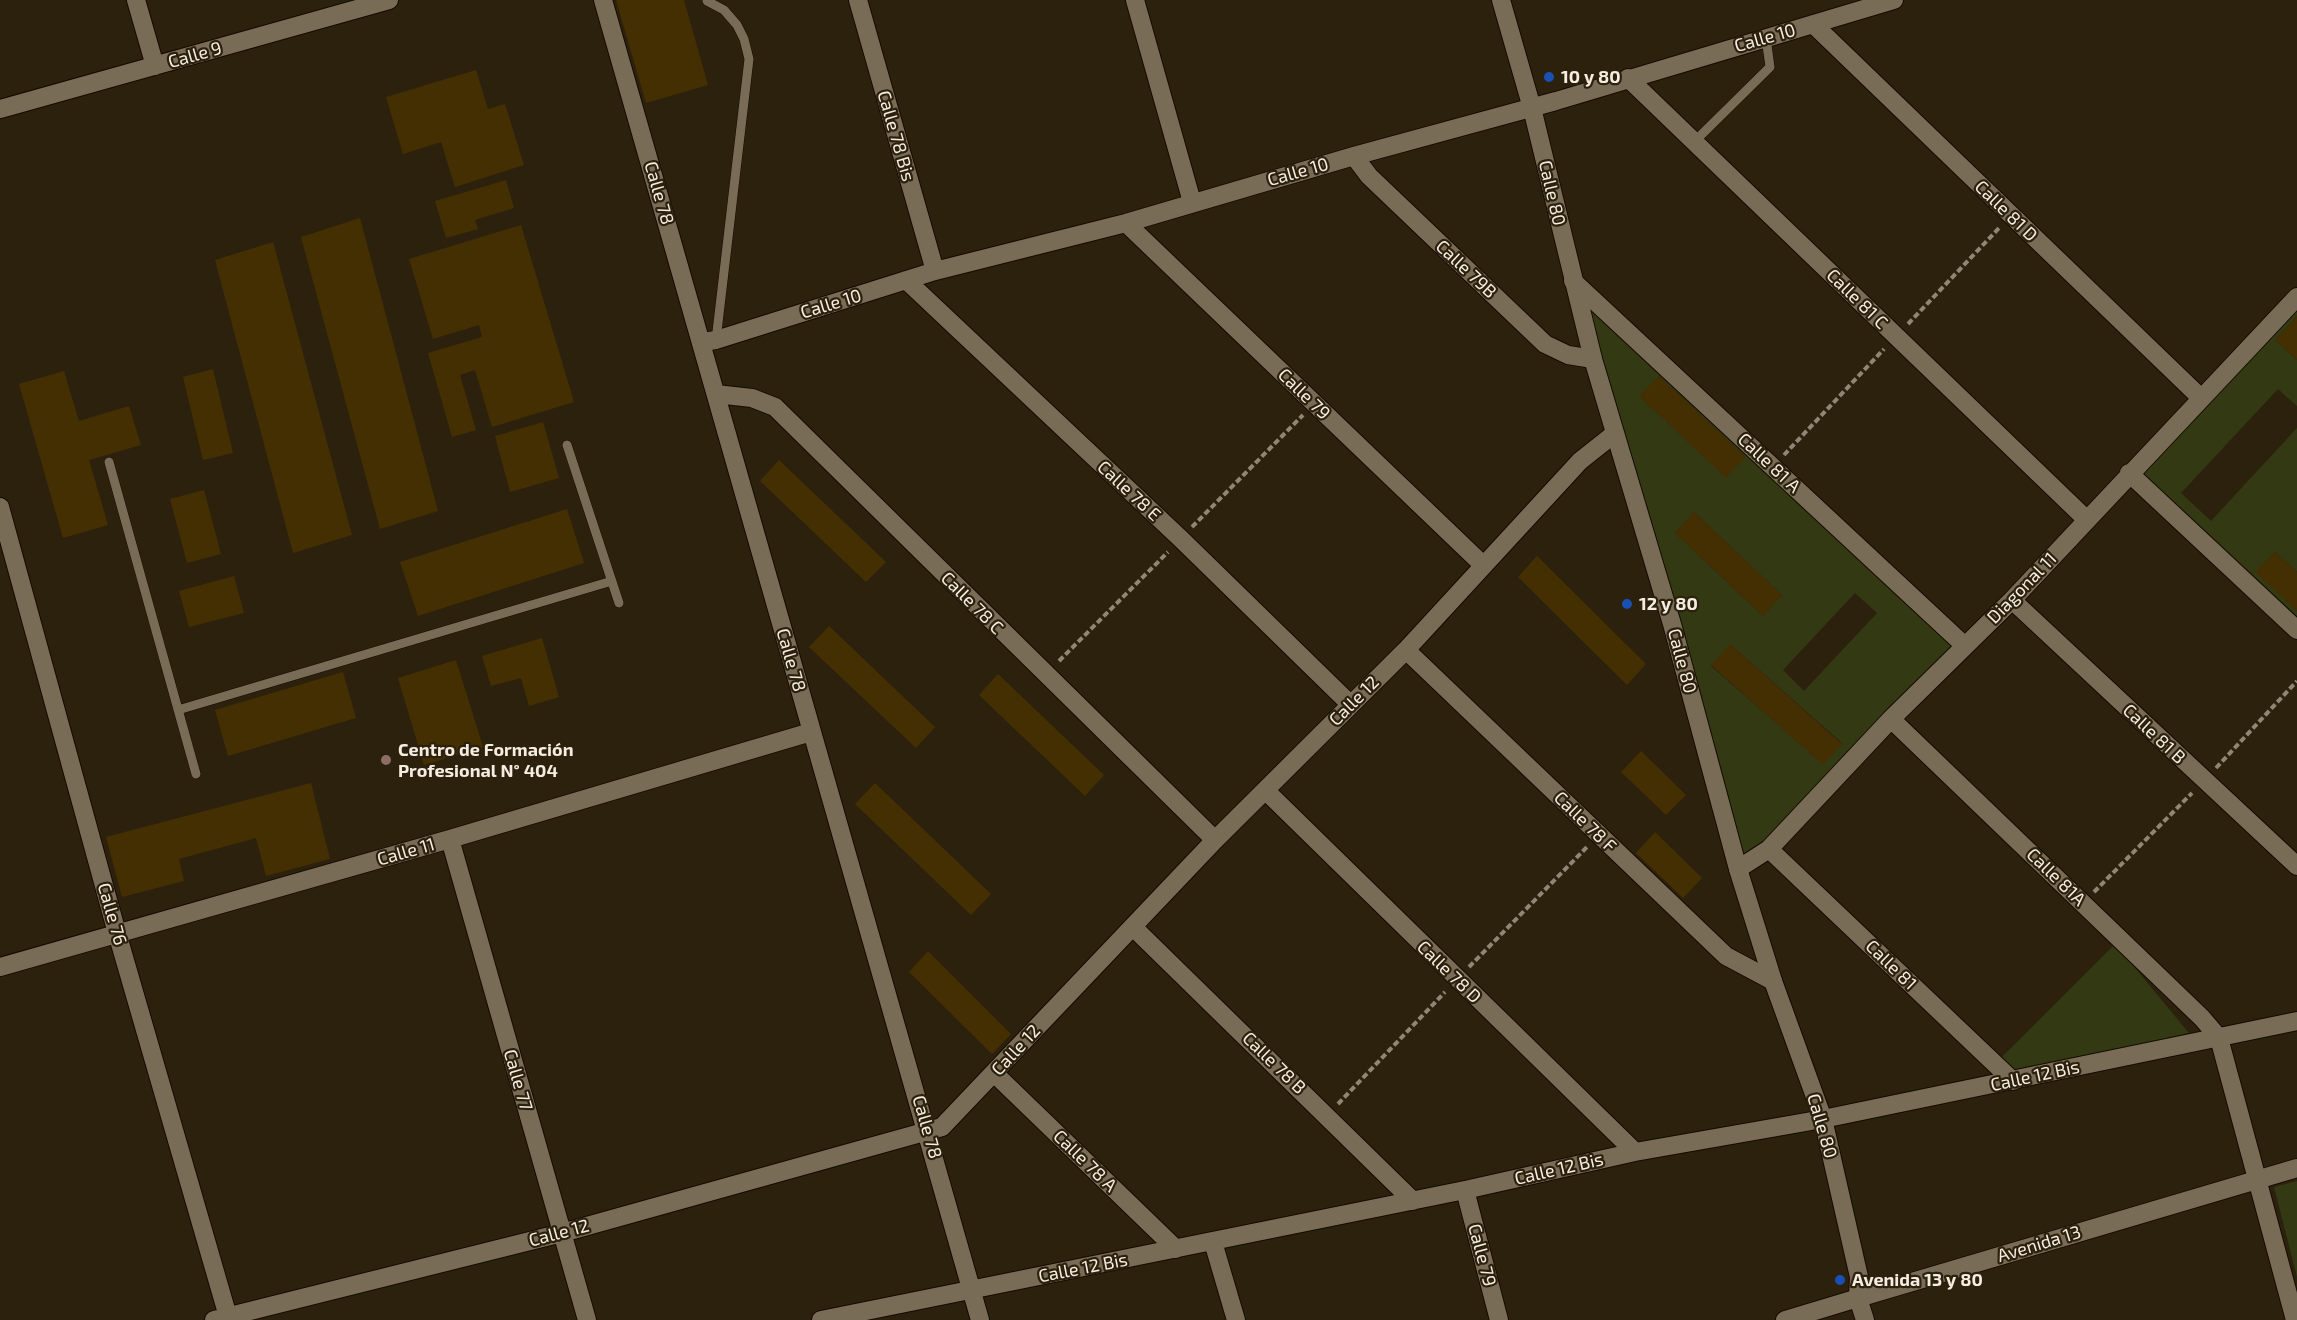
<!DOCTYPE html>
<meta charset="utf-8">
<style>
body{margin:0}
canvas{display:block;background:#2c210d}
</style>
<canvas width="2297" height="1320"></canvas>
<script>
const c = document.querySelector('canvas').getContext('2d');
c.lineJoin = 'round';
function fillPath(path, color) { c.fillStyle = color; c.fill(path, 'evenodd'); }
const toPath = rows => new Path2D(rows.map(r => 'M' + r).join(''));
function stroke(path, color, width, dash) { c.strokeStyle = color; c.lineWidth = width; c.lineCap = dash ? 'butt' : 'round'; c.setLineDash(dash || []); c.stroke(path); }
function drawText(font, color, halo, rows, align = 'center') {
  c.font = font + ' "Exo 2",sans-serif'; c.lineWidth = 4.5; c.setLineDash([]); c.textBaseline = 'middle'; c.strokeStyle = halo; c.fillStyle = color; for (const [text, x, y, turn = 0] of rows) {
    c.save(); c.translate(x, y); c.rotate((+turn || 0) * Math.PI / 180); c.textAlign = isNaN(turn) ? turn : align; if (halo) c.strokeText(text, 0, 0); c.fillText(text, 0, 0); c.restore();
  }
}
fillPath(toPath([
 [1573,281,1965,646,1738,869],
 [1659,376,1745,457,1726,477,1640,397],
 [1694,512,1782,595,1763,616,1675,533],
 [1855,593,1877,613,1804,691,1783,670],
 [1731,645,1842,743,1823,764,1711,666],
 [2297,309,2297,316,2275,340,2297,360,2297,406,2278,389,2181,493,2211,521,2297,428,2297,572,2275,552,2256,572,2297,611,2297,623,2141,475],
 [2115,944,2189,1033,2016,1076,1999,1060],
 [2297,1181,2297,1277,2274,1187]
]), '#333912');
fillPath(toPath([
 [616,0,684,0,708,85,646,103],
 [476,70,488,109,505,104,524,165,455,187,441,142,403,154,386,97],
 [506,180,514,208,475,220,478,229,446,238,435,201],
 [360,218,438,511,380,529,301,237],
 [521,225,574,402,492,427,475,370,460,375,476,430,452,437,428,353,482,337,479,325,433,339,409,259],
 [273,242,352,535,293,553,215,260],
 [2297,316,2297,360,2275,340],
 [213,369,233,453,203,460,183,377],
 [64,371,79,421,129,406,141,445,89,460,108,525,63,538,19,384],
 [1659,376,1745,457,1726,478,1639,396],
 [543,422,559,478,510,492,495,436],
 [779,460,886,562,866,582,760,481],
 [204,490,221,554,187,563,170,499],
 [567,509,584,563,418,616,400,562],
 [1694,512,1782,595,1763,616,1675,533],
 [2275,552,2297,572,2297,611,2255,572],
 [1537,556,1646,664,1627,685,1518,577],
 [234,576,244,613,189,627,179,591],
 [829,626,935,727,916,748,809,647],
 [542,638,559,697,529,706,521,678,491,686,482,656],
 [1730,644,1842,744,1823,765,1711,665],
 [456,660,483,747,424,765,398,678],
 [343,672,356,718,228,756,215,710],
 [998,674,1104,775,1085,796,979,695],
 [1641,751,1686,795,1666,815,1621,772],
 [311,783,330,859,266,876,256,838,179,859,184,881,122,897,106,837],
 [875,783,991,894,971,915,855,804],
 [1655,832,1702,878,1683,898,1636,853],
 [928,951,1011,1034,992,1054,909,972]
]), '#442f02');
const lane = toPath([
 [707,1,724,10,737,25,744,39,749,59,716,340],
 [1694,142,1770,67,1766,38],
 [567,445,619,603],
 [109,462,196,774],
 [178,710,612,581]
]);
const street = toPath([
 [136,0,155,66],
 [603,0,980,1320],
 [858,0,935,271],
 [1135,0,1192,202],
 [1813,24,2201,398],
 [1628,78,2087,520],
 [0,109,389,0],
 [1354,156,1369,176,1545,344,1568,355,1593,359],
 [1126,223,1483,565],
 [906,280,1181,539,1350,704],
 [1573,281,1965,646],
 [702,342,716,340,935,271,1126,223,1354,156,1556,101,1894,0],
 [716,394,752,398,775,407,1215,840],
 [2129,473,2297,630],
 [0,507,117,933,229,1320],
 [2012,600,2297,866],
 [1406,650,1726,956,1773,981],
 [1891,719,2202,1018,2219,1038,2295,1320],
 [1265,790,1635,1152],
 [450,839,587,1320],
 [1769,849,2013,1081],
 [1738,869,1769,849,1891,719,2012,600,2297,297],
 [1133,927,1413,1201],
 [0,967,450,839,811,732],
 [994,1073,1176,1249],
 [1465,1190,1499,1320],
 [1213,1242,1236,1320],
 [214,1320,562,1233,942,1127,1215,840,1406,650,1580,461,1614,434],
 [821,1320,1465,1190,1635,1152,1823,1119],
 [1865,1320,1858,1298,2297,1168]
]);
const secondary = toPath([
 [1501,0,1532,108,1593,359,1672,624,1738,869,1773,981,1823,1119,1859,1277,1858,1298,1785,1320],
 [1823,1119,2297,1021]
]);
stroke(lane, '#150a00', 10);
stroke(street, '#150a00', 20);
stroke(secondary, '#150a00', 20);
stroke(toPath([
 [1908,324,2000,227],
 [1784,455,1884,349],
 [1192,527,1303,415],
 [1059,661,1168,552],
 [2216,768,2297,681],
 [2094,892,2192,793],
 [1469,967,1588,846],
 [1338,1104,1445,992]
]), '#908676', 4, [6, 3]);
stroke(lane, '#796c56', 9);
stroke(street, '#796c56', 18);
stroke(secondary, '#796c56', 18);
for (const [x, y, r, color] of [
 [1549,77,6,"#1a4fb4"],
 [1627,604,6,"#1a4fb4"],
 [386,760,6,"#8d6e63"],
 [1840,1280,6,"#1a4fb4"]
]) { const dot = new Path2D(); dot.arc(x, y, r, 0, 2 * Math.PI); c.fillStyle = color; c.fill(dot); stroke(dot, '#2c210d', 2); }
drawText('18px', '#f5ede1', '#2c210d', [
 ["Calle 10",1765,38,-16],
 ["Calle 9",195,55,-16],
 ["Calle 78 Bis",896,136,74],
 ["Calle 10",1298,172,-16],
 ["Calle 78",659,193,74],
 ["Calle 80",1552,193,77],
 ["Calle 81 D",2006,211,44],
 ["Calle 79B",1466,269,43],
 ["Calle 81 C",1857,299,44],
 ["Calle 10",831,304,-17],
 ["Calle 79",1304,394,44],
 ["Calle 81 A",1769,463,43],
 ["Calle 78 E",1129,491,43],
 ["Diagonal 11",2022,588,-46],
 ["Calle 78 C",972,603,45],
 ["Calle 78",791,660,74],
 ["Calle 80",1682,661,75],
 ["Calle 12",1354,701,-45],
 ["Calle 81 B",2154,734,43],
 ["Calle 78 F",1585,822,44],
 ["Calle 11",406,852,-16],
 ["Calle 81A",2056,877,44],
 ["Calle 76",112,914,74],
 ["Calle 81",1891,965,44],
 ["Calle 78 D",1449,972,44],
 ["Calle 12",1016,1050,-47],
 ["Calle 78 B",1274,1063,44],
 ["Calle 12 Bis",2035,1076,-12],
 ["Calle 77",518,1080,74],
 ["Calle 80",1822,1126,74],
 ["Calle 78",927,1127,74],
 ["Calle 78 A",1085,1161,44],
 ["Calle 12 Bis",1559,1169,-13],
 ["Calle 12",559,1233,-15],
 ["Avenida 13",2039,1244,-17],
 ["Calle 79",1482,1255,75],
 ["Calle 12 Bis",1083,1268,-11]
]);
drawText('bold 18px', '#f5ede1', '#2c210d', [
 ["10 y 80",1561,77],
 ["12 y 80",1639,604],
 ["Centro de Formación",398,750],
 ["Profesional N° 404",398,771],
 ["Avenida 13 y 80",1852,1280]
], 'left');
</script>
